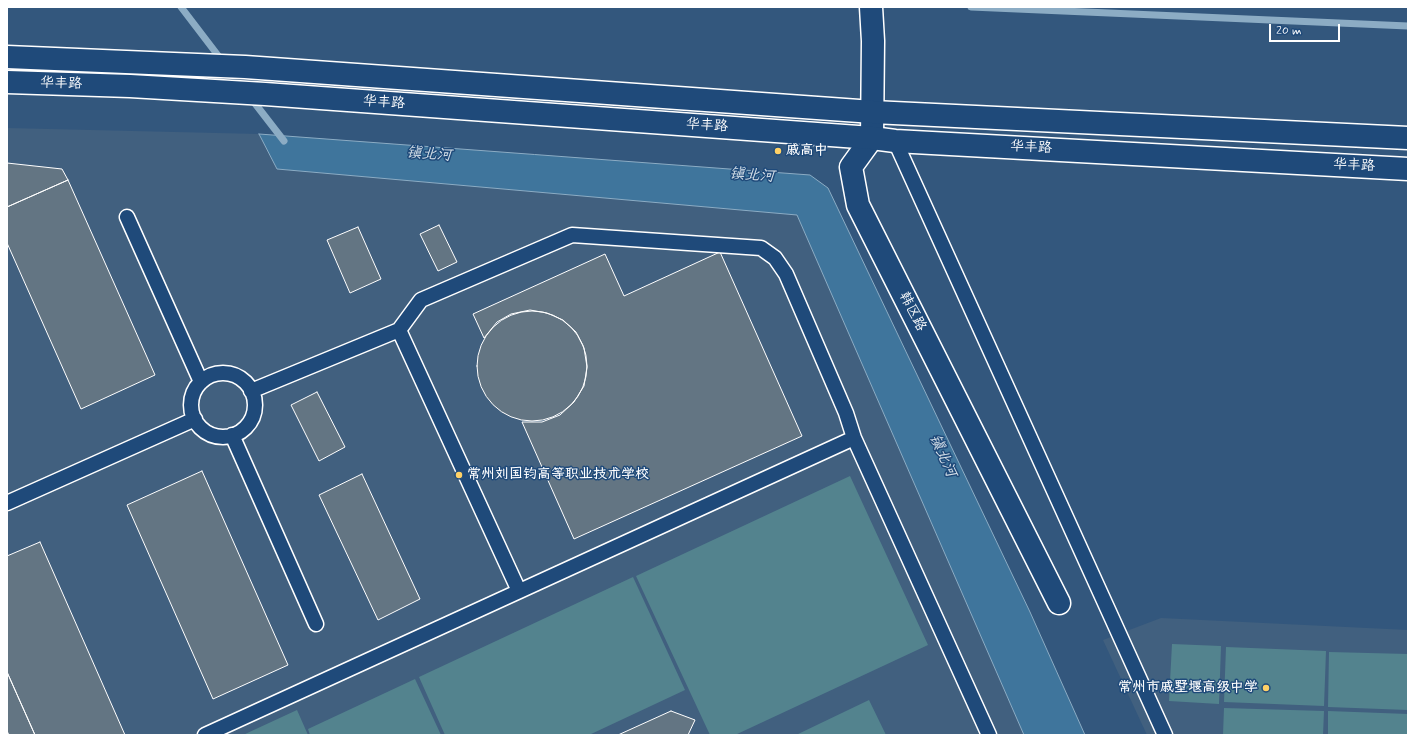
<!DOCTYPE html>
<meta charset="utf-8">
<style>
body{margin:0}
#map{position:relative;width:1415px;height:742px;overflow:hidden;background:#33577d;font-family:Mynerve,sans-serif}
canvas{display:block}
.frame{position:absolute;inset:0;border:8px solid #fff;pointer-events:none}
.scale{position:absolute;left:1269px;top:24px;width:71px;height:18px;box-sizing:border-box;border:2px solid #fff;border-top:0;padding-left:5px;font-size:12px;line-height:14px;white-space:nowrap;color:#fff;-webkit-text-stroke:3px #1f4a7a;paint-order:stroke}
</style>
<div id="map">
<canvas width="1415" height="742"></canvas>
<div class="frame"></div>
<div class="scale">20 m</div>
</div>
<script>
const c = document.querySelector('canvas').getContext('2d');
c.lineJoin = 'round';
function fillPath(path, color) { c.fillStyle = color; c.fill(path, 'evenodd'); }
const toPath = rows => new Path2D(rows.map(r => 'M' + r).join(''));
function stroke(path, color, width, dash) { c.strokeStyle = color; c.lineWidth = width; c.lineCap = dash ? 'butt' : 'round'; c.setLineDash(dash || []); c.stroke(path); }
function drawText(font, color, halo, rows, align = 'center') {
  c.font = font + ' Mynerve,"LXGW WenKai TC",sans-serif'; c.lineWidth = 3; c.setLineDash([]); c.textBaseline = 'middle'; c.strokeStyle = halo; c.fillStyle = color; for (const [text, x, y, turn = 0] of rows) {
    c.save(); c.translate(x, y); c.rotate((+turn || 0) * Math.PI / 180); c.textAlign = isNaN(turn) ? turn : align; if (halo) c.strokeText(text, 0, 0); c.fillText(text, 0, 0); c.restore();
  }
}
fillPath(toPath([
 [7,128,259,134,277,169,797,215,1024,735,7,735],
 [1161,618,1408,630,1408,735,1147,735,1103,640]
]), '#41607f');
fillPath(toPath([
 [850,476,928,645,735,735,710,735,636,576],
 [633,577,685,690,589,735,445,735,419,677],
 [1172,644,1221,646,1219,704,1169,701],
 [1226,647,1326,651,1324,706,1224,702],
 [1329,652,1408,654,1408,710,1328,707],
 [415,679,441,735,310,735,308,729],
 [869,700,886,735,796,735],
 [1224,708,1324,711,1323,735,1223,735],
 [297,710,308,735,243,735],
 [1328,711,1408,714,1408,735,1328,735]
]), '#53838e');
const water = toPath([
 [259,134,810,175,828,188,1030,612,1085,735,1024,735,797,215,277,169,259,134]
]);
fillPath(water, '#3f759c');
stroke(water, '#8cacc4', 1);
stroke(toPath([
 [181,7,223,62],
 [971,7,1408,26],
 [250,97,284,141]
]), '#8cacc4', 7);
const building = toPath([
 [7,163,62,169,68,180,7,207,7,163],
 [68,180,155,375,81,409,7,243,7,207,68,180],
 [439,225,457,262,438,271,420,234,439,225],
 [358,227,381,279,350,293,327,240,358,227],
 [720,252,802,436,574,539,522,422,542,422,560,415,574,402,584,386,587,367,584,348,576,332,563,320,547,313,530,310,511,314,497,322,484,338,473,314,605,254,624,296,720,252],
 '477 366a55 55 0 1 1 110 0a55 55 0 1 1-110 0Z',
 [317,392,345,447,319,461,291,405,317,392],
 [202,471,288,665,213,699,127,505,202,471],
 [362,474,420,599,378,620,319,495,362,474],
 [40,542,125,735,35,735,7,672,7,556,40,542],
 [7,672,35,735,9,735,7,731,7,672],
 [671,711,695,720,688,735,618,735,671,711]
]);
fillPath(building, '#637583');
stroke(building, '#fff', 1);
const lane = toPath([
 [895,141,1165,735],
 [127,217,201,382],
 [399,330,519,591],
 '191 405a32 32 0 1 1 64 0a32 32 0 1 1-64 0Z',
 [251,391,399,330,421,300,572,235,761,248,775,258,786,274,846,413,854,438,989,735],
 [232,435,316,624],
 [7,503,195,419],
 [205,735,854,438]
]);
const street = toPath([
 [871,7,873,41,872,138,851,167,858,205,1059,603]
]);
const secondary = toPath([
 [7,57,245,67,873,112,1408,138],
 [7,82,130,86,265,94,872,138,895,141,1408,169]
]);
stroke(lane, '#fff', 17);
stroke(street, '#fff', 25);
stroke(secondary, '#fff', 25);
stroke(lane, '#1f4a7a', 14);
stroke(street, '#1f4a7a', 22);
stroke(secondary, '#1f4a7a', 22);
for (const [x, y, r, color] of [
 [778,151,4,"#ffd166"],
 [459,475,4,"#ffd166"],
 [1266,688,4,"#ffd166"]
]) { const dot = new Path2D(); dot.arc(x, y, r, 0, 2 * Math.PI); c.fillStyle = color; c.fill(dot); stroke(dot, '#1f4a7a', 1.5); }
drawText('14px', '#fff', '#1f4a7a', [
 ["华丰路",61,84,2],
 ["华丰路",384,103,4],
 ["华丰路",707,126,4],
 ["华丰路",1031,148,3],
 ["华丰路",1354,166,3],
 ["韩区路",912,312,63]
]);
drawText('bold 14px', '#fff', '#1f4a7a', [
 ["戚高中",786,151],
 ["常州刘国钧高等职业技术学校",467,475],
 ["常州市戚墅堰高级中学",1258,688,"right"]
], 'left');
drawText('italic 15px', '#d9e3eb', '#1f4a7a', [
 ["镇北河",429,155,4],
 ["镇北河",752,176,4],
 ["镇北河",942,456,66]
]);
</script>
